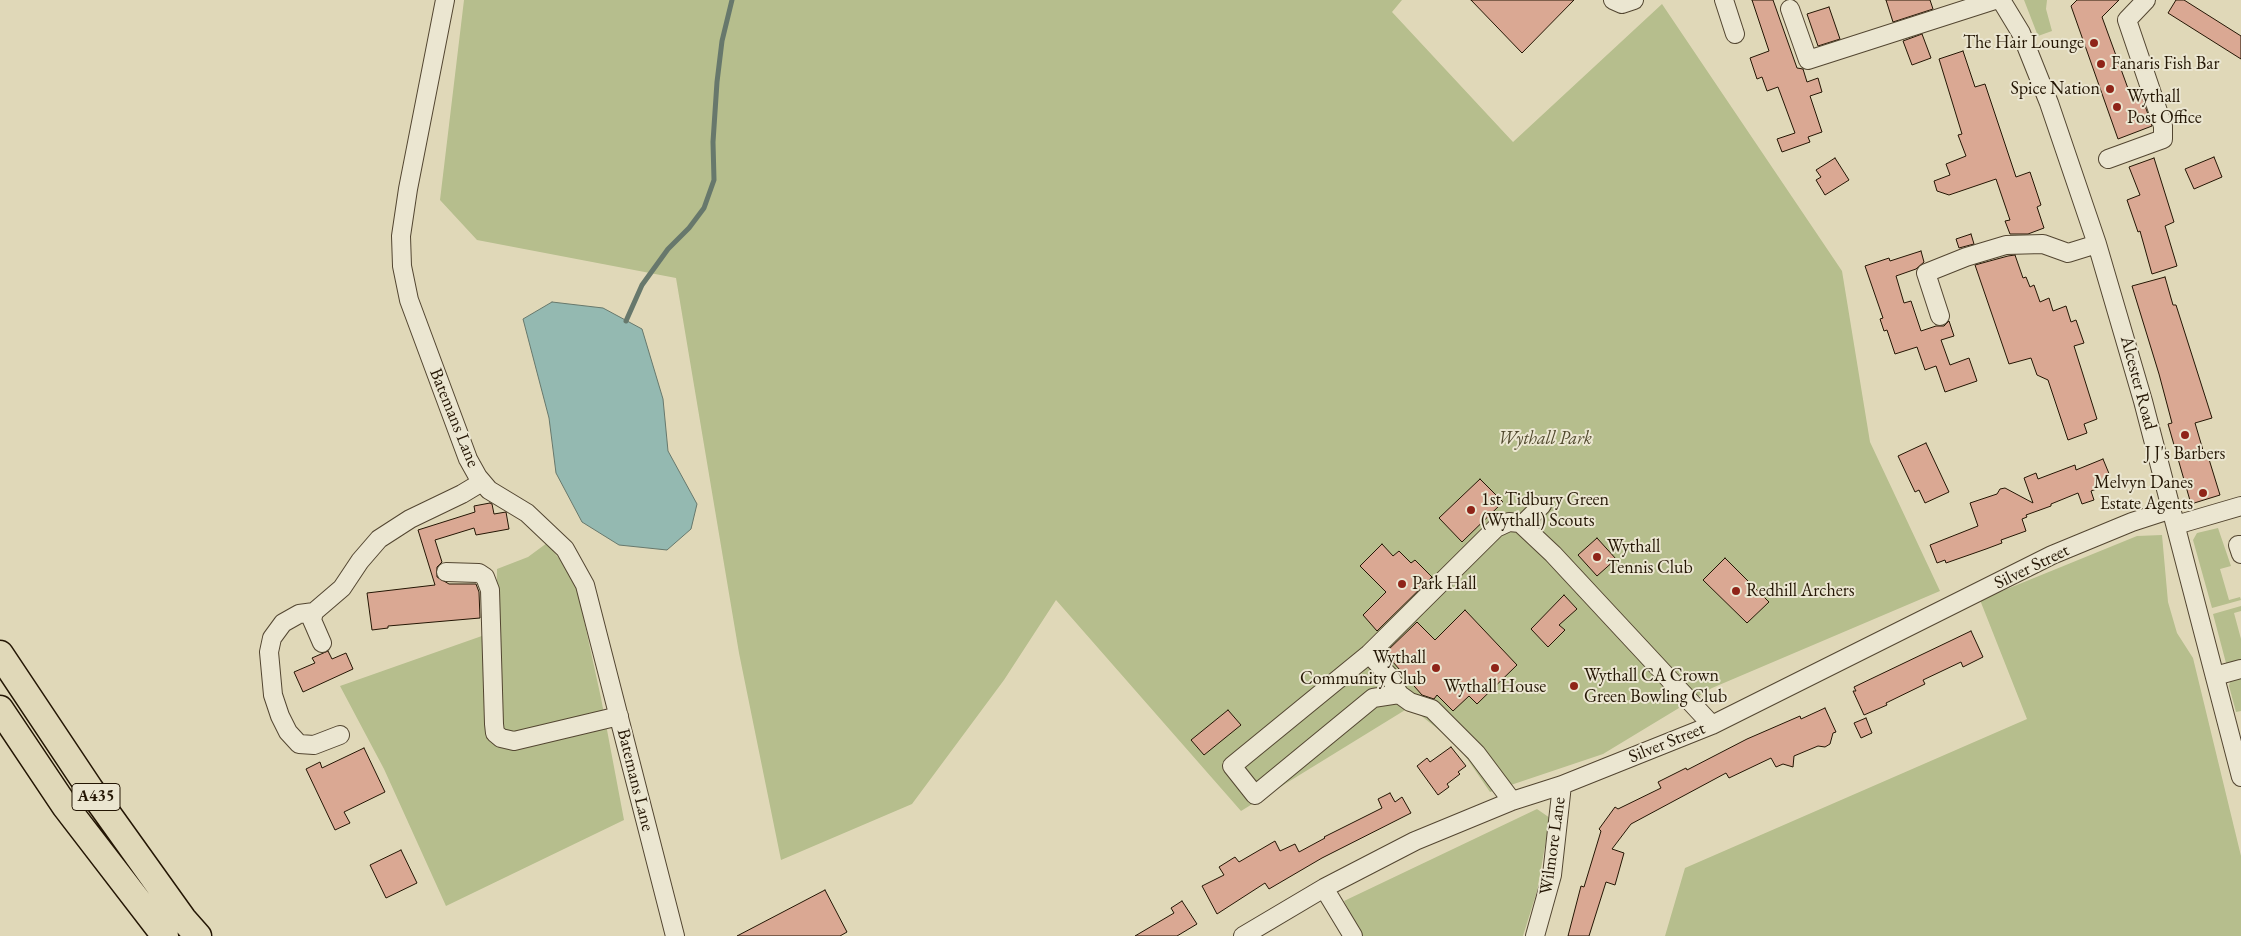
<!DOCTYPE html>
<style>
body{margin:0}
canvas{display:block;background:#e0d8b8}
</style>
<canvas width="2241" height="936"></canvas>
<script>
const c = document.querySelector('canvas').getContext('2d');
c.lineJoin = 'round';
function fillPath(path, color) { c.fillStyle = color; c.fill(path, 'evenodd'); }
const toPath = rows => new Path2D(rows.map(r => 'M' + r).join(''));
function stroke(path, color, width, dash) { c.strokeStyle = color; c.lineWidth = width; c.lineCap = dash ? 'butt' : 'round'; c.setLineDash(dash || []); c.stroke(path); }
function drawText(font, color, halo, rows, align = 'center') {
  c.font = font + ' "EB Garamond",serif'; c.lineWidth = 4; c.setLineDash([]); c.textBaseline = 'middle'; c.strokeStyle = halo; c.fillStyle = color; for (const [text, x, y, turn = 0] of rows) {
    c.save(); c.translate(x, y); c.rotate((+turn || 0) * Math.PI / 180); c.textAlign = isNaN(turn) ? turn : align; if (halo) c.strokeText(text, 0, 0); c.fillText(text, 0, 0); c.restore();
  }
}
fillPath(toPath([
 [464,0,1402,0,1392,12,1513,142,1662,4,1842,271,1870,442,1940,591,1712,688,1603,754,1490,792,1457,744,1410,707,1241,811,1056,600,1004,680,912,804,781,860,739,653,676,278,477,240,440,200],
 [2024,0,2047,0,2046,9,2052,31,2038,36],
 [2218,528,2231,566,2220,569,2229,600,2240,597,2241,600,2212,608,2193,540,2197,533],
 [2162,535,2168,602,2177,633,2193,658,2241,856,2241,936,1665,936,1685,868,2027,719,1980,600,2137,536],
 [547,543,575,579,601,698,624,820,446,906,384,769,340,686,496,631,497,569,528,557],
 [2241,606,2241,611,2234,613,2241,639,2241,661,2229,664,2226,663,2213,614],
 [2241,678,2241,711,2236,712,2229,686,2230,682],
 [1537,809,1550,818,1537,891,1523,936,1362,936,1344,901]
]), '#b6be8d');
const water = toPath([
 [552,302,603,308,642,329,663,399,668,451,697,504,691,529,667,550,619,545,582,522,556,473,549,418,523,319,552,302]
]);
fillPath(water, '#94b9b1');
stroke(water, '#67786c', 1);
stroke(toPath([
 [626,321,642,285,668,249,689,228,704,208,714,180,713,142,717,82,722,41,732,0]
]), '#67786c', 5);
const building = toPath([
 [1471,0,1574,0,1522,53,1471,0],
 [1752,0,1773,0,1797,68,1803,69,1807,82,1818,78,1822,92,1810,96,1822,132,1808,137,1810,142,1782,152,1777,139,1795,133,1778,87,1767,91,1762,77,1757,79,1750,58,1769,51,1752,0],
 [1886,0,1930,0,1933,9,1893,22,1886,0],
 [2077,0,2119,0,2102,17,2130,94,2140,91,2152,126,2118,139,2071,6,2077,0],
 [2176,0,2184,0,2241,36,2241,59,2168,13,2176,0],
 [1829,7,1840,39,1818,46,1807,14,1829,7],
 [1922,34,1931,58,1912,65,1903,41,1922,34],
 [1963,51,1975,87,1985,84,2016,177,2030,172,2041,205,2037,207,2044,228,2028,234,2010,234,2005,221,2010,220,1996,179,1949,195,1937,191,1934,181,1950,175,1946,164,1966,156,1958,135,1962,134,1939,59,1963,51],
 [2214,157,2222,177,2194,189,2185,169,2214,157],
 [1835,158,1849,180,1825,195,1816,180,1821,177,1816,170,1835,158],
 [2154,158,2174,222,2165,226,2177,266,2152,274,2140,231,2138,232,2127,200,2140,195,2129,167,2154,158],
 [1971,234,1974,244,1959,248,1956,239,1971,234],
 [1921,251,1924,262,1916,269,1896,276,1904,303,1911,301,1921,331,1936,326,1944,326,1949,321,1954,336,1941,340,1950,365,1969,358,1977,381,1945,392,1936,366,1925,370,1917,347,1895,354,1887,330,1884,331,1880,319,1883,318,1865,266,1889,258,1890,261,1921,251],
 [2015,255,2023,278,2026,277,2030,287,2034,285,2040,302,2049,298,2053,311,2066,306,2071,322,2076,320,2084,343,2074,346,2097,419,2084,424,2087,433,2068,440,2048,380,2037,375,2031,358,2009,364,1975,265,2008,256,2015,255],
 [2165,277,2173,305,2176,305,2212,418,2195,423,2205,457,2208,456,2220,495,2191,504,2168,424,2172,423,2159,374,2132,286,2165,277],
 [1926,443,1949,492,1925,503,1919,490,1915,492,1898,456,1926,443],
 [2103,459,2110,476,2099,481,2102,487,2091,491,2094,500,2082,504,2078,493,2051,504,2051,506,2026,515,2027,517,2022,519,2026,531,2001,540,2002,543,1986,549,1946,563,1945,560,1937,563,1930,545,1978,526,1970,503,1997,494,2000,489,2005,488,2033,503,2024,478,2036,473,2038,479,2075,465,2076,470,2103,459],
 [1480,479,1503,502,1462,542,1439,518,1480,479],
 [490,503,492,504,494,514,506,512,509,529,476,535,474,528,435,540,442,562,437,567,437,577,449,584,476,584,479,592,480,618,388,626,388,628,372,630,367,593,435,585,418,530,475,512,474,506,490,503],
 [1597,538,1616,559,1597,576,1578,555,1597,538],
 [1382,544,1393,556,1399,551,1411,563,1415,560,1432,577,1377,631,1363,615,1386,592,1360,566,1382,544],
 [1725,558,1769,602,1747,623,1703,580,1725,558],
 [1564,595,1577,609,1559,625,1565,630,1548,647,1531,629,1564,595],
 [1465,610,1517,665,1477,704,1469,696,1453,711,1437,695,1434,699,1422,695,1385,653,1417,622,1435,640,1465,610],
 [1971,631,1983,657,1963,667,1961,662,1923,680,1925,684,1886,703,1887,705,1864,715,1853,691,1856,691,1854,687,1971,631],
 [328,651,332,659,346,653,353,669,303,692,294,672,315,663,312,658,328,651],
 [1825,708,1836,732,1833,733,1830,744,1825,747,1818,746,1794,756,1793,767,1783,764,1776,767,1771,758,1729,778,1726,773,1631,824,1612,849,1624,853,1615,885,1606,882,1589,936,1568,936,1581,886,1584,887,1601,831,1599,829,1615,807,1618,809,1661,788,1658,782,1686,768,1687,770,1747,739,1800,716,1801,719,1825,708],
 [1228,710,1241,725,1204,755,1191,740,1228,710],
 [1866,718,1872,733,1861,738,1854,723,1866,718],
 [1451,747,1466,766,1458,772,1460,774,1447,784,1449,787,1438,795,1417,766,1427,758,1430,762,1451,747],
 [364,748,385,792,344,812,350,823,335,830,306,769,320,762,322,768,364,748],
 [1390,793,1395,802,1402,797,1411,813,1322,858,1269,889,1265,883,1217,914,1202,886,1224,875,1219,867,1235,857,1239,862,1275,841,1280,851,1295,844,1299,852,1325,838,1324,837,1382,808,1378,799,1390,793],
 [401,850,417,883,386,898,370,865,401,850],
 [825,890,847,932,840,936,737,936,825,890],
 [1182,901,1197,924,1177,936,1135,936,1174,913,1171,908,1182,901]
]);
fillPath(building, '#daa893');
stroke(building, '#241604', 1);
const minor = toPath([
 [445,0,408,189,401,236,402,266,409,300,468,459,478,477,489,490,527,513,565,549,585,585,675,936],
 [1613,0,1622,4,1634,0],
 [1724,0,1735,34],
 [2001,0,2021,33,2049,103,2097,244,2143,401,2241,777],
 [1790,9,1808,60,1995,0],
 [2108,159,2163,139,2163,126,2127,20,2146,0],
 [1940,316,1926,273,1966,257,2006,245,2043,244,2068,253,2097,244],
 [1522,525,1542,505],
 [2176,525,2241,506],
 [2241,545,2238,545,2241,554],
 [446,572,479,573,485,577,490,590,494,724,495,733,501,738,514,741,619,716],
 [314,612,299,614,283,623,272,638,269,652,273,695,280,716,288,732,299,744,314,745,340,735],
 [322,643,312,620,314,612,342,588,360,561,379,539,410,519,462,494,482,482],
 [1369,654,1390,677,1399,694,1410,702,1432,709,1476,753,1512,801],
 [2215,676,2241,669],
 [1399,694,1373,698,1255,795,1232,766,1369,654,1496,528,1509,522,1520,523,1553,554,1712,725],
 [1324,888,1353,936],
 [1243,936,1324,888,1415,841,1512,801,1562,785,1712,725,2052,555,2132,522,2172,509],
 [1535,936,1552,875,1562,785]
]);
const highway = toPath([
 [0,654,90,789,183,919,198,936],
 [0,709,65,806,165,936]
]);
stroke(minor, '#534631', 20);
stroke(highway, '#241604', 29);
stroke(minor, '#ebe6d1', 18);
stroke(highway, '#e0d8b8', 26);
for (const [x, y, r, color] of [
 [2094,43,5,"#8f2418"],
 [2101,64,5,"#8f2418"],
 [2110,89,5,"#8f2418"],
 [2117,107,5,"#8f2418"],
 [2185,435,5,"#8f2418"],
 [2203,493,5,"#8f2418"],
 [1471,510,5,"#8f2418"],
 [1597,557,5,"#8f2418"],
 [1402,584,5,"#8f2418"],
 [1736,591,5,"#8f2418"],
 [1436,668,5,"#8f2418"],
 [1495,668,5,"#8f2418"],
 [1574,686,5,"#8f2418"]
]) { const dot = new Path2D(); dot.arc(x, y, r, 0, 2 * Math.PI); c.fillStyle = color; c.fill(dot); stroke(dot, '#ebe6d1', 2); }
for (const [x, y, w] of [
 [96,797,48]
]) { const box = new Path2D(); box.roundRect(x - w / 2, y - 13.5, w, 27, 4); c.fillStyle = '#ebe6d1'; c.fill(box); stroke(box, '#241604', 1); }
drawText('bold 16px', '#241604', null, [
 ["A435",96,797]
]);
drawText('18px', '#241604', '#ebe6d1', [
 ["The Hair Lounge",2084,43,"right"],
 ["Fanaris Fish Bar",2111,64],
 ["Spice Nation",2100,89,"right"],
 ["Wythall",2127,97],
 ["Post Office",2127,118],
 ["J J's Barbers",2185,454,"center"],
 ["Melvyn Danes",2193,483,"right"],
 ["Estate Agents",2193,504,"right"],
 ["1st Tidbury Green",1481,500],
 ["(Wythall) Scouts",1481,521],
 ["Wythall",1607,547],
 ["Tennis Club",1607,568],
 ["Park Hall",1412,584],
 ["Redhill Archers",1746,591],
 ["Wythall",1426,658,"right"],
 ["Community Club",1426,679,"right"],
 ["Wythall CA Crown",1584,676],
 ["Green Bowling Club",1584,697],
 ["Wythall House",1495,687,"center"]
], 'left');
drawText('18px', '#241604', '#ebe6d1', [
 ["Alcester Road",2138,383,75],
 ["Batemans Lane",454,418,68],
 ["Silver Street",2032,567,-26],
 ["Silver Street",1667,743,-22],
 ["Batemans Lane",635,780,76],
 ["Wilmore Lane",1553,846,-82]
]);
drawText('italic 18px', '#50482d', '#ebe6d1', [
 ["Wythall Park",1545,439]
]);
</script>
